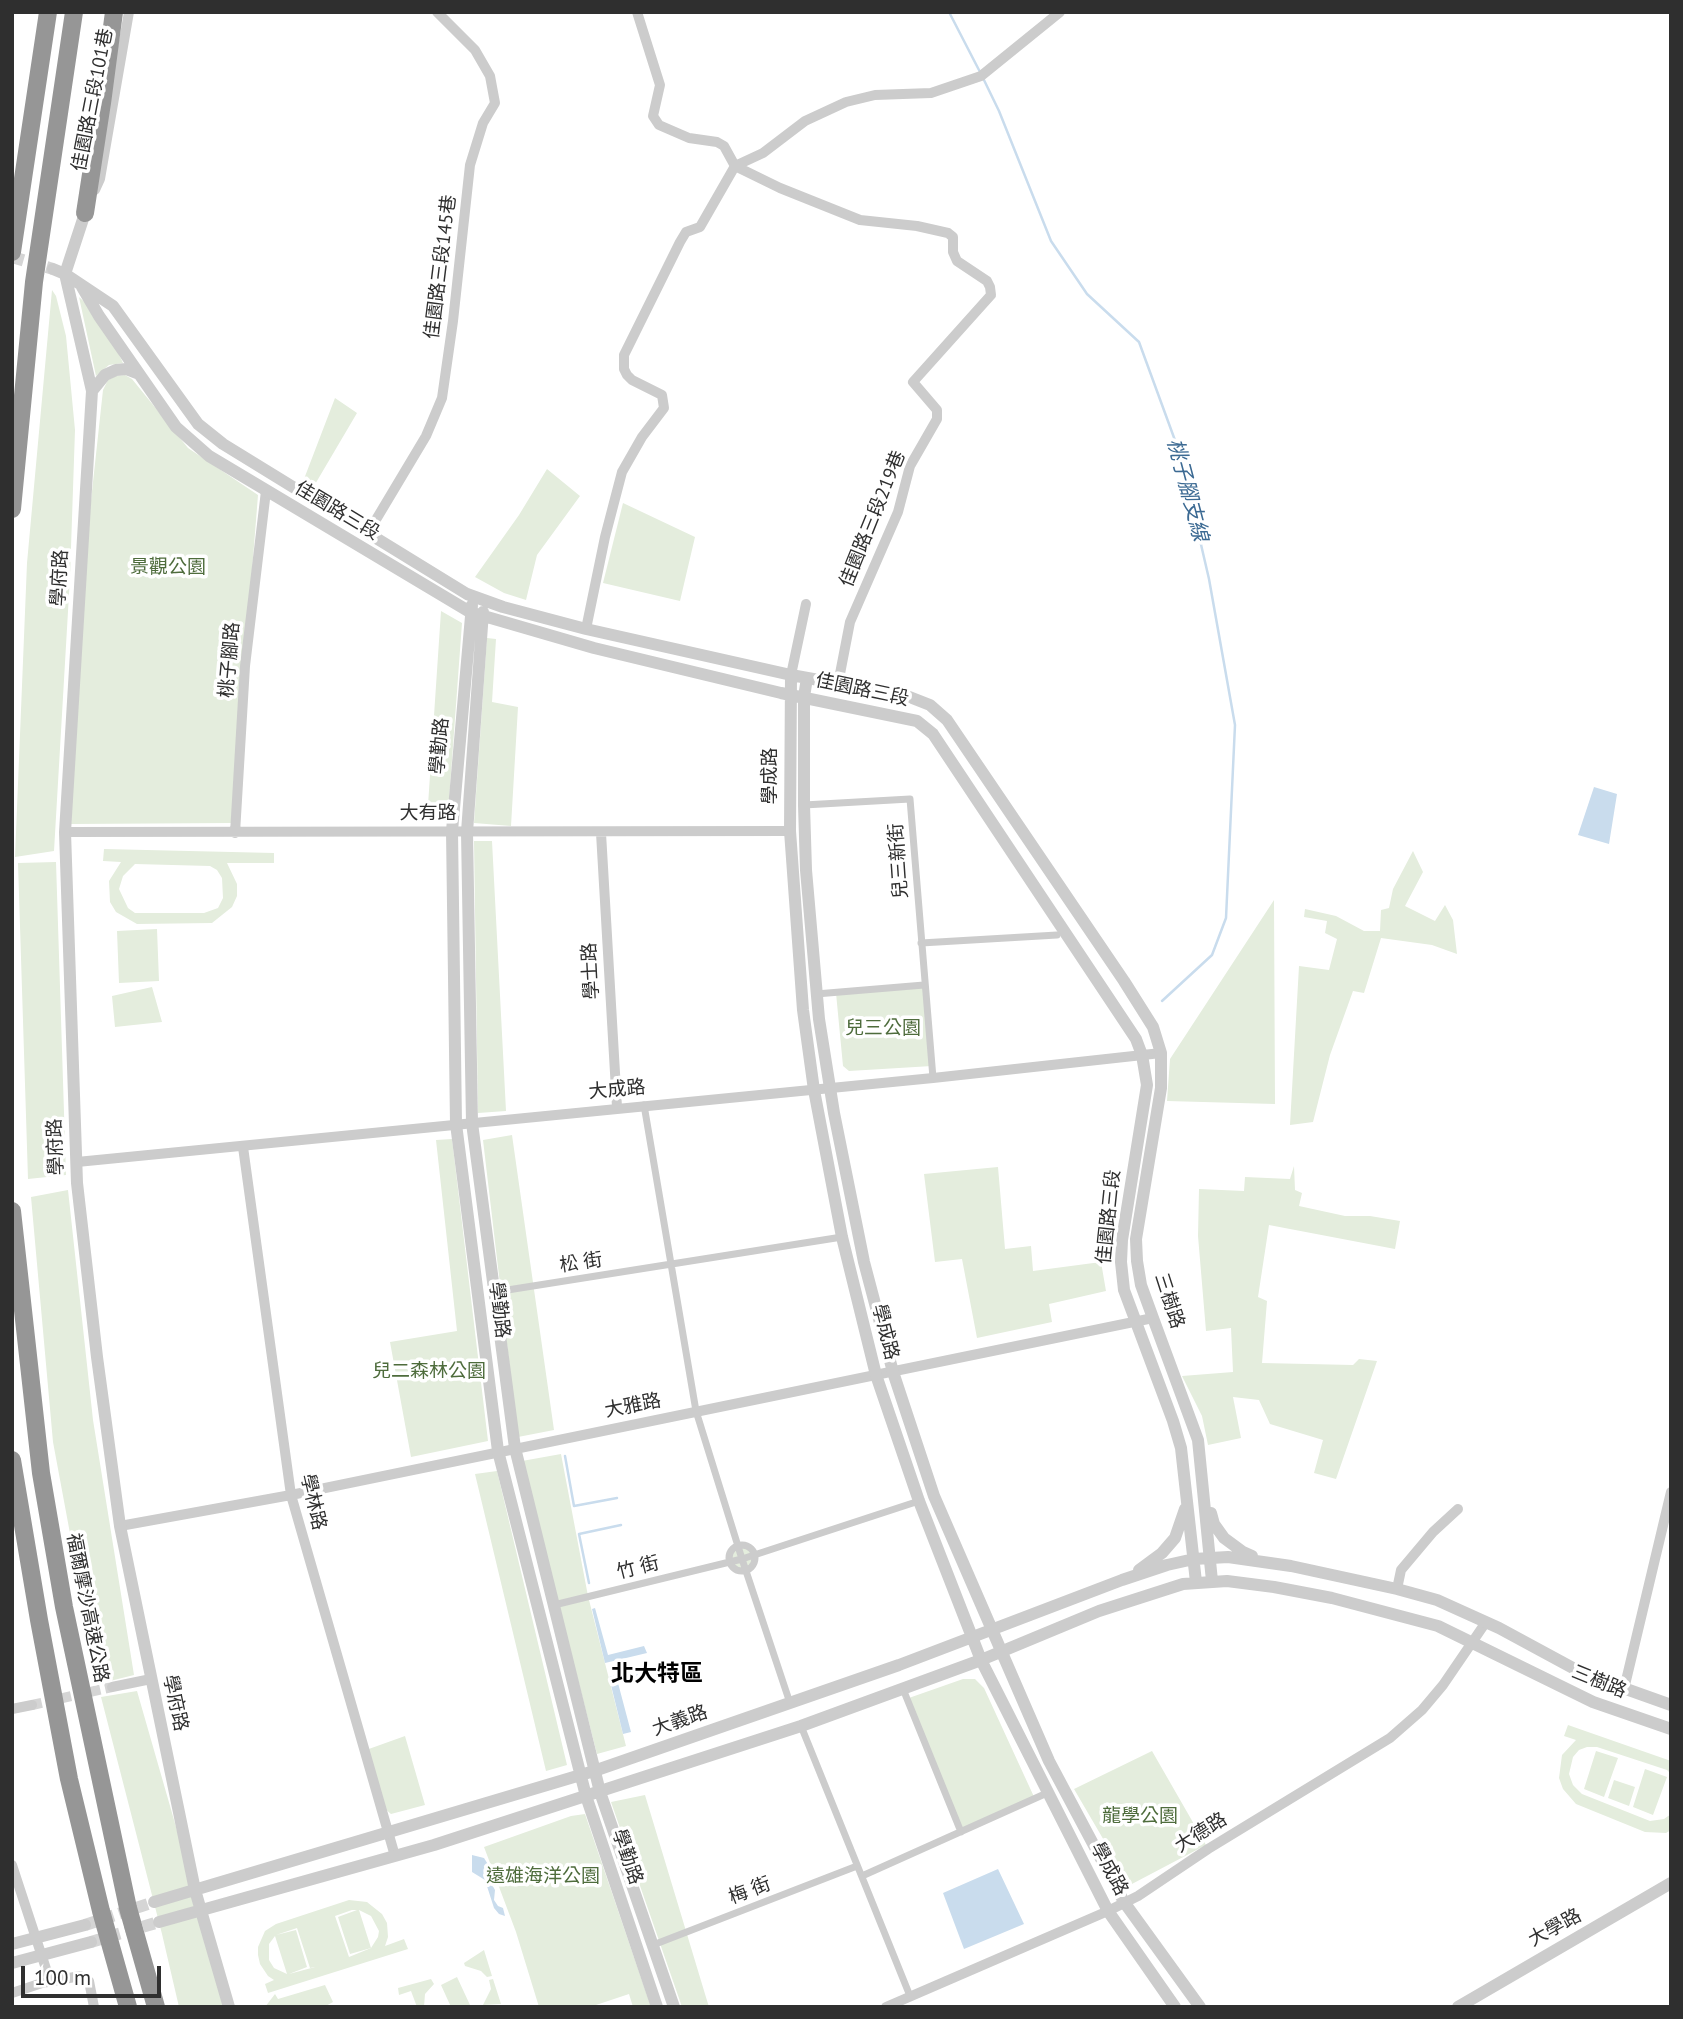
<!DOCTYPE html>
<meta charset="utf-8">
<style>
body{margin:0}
#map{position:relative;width:1683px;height:2019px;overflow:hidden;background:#fff;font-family:"PT Sans",sans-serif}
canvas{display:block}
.frame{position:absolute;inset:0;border:14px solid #2f2f2f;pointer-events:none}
.scale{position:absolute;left:21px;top:1966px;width:140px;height:32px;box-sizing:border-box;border:4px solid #2f2f2f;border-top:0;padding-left:9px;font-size:21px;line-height:24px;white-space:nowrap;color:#2f2f2f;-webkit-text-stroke:5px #fff;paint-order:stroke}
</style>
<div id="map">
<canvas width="1683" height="2019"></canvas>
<div class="frame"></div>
<div class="scale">100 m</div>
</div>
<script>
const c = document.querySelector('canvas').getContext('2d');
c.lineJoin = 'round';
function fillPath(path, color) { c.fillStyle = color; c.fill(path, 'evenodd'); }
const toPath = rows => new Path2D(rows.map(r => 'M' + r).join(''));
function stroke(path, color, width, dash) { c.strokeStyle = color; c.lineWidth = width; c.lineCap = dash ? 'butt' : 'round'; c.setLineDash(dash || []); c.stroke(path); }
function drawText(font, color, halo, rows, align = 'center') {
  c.font = font + ' "PT Sans","Noto Sans TC",sans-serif'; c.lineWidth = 7; c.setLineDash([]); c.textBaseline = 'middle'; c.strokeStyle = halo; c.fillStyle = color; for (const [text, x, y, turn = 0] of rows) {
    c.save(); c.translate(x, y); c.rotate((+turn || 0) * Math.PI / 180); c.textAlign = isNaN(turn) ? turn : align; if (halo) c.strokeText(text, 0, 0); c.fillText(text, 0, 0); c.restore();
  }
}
fillPath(toPath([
 [52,290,56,296,66,336,75,430,70,577,54,851,15,857,27,563],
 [79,297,101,317,123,363,109,365,96,376],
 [125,375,132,379,188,448,258,495,232,823,71,824,83,574,103,390,108,380,115,376],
 [335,398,357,413,314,486,304,479],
 [547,469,580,496,537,555,526,600,504,593,475,577,519,515],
 [623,503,695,537,680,601,603,583],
 [441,611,462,623,448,814,444,821,434,821,427,820],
 [487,638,496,639,492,702,518,707,511,826,474,823],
 [474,841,492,841,506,1111,478,1113],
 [104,849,274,853,274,863,227,863,237,884,237,896,232,907,212,923,137,924,116,912,110,902,109,881,121,862,103,861],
 [135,864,210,866,217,870,222,878,223,898,218,908,204,913,135,913,128,908,119,889,123,876],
 [1413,851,1423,872,1405,906,1435,921,1445,905,1453,920,1457,954,1432,945,1381,938,1364,993,1353,991,1330,1055,1313,1122,1290,1125,1299,966,1329,970,1337,939,1325,933,1327,921,1304,917,1305,909,1336,916,1364,931,1380,931,1381,910,1389,908,1393,889],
 [56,862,66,1175,28,1179,18,863],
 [1274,900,1275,1104,1167,1101,1170,1059],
 [157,929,159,981,119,983,117,931],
 [924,985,932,1066,849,1071,843,1066,836,993],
 [152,987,162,1022,115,1027,112,996],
 [512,1135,554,1430,518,1437,483,1140],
 [452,1139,488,1441,411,1457,390,1342,457,1331,436,1140],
 [1294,1166,1295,1190,1302,1193,1299,1206,1345,1216,1370,1216,1400,1221,1395,1249,1269,1225,1258,1297,1267,1301,1262,1363,1353,1365,1359,1359,1377,1361,1336,1479,1314,1473,1323,1440,1270,1424,1259,1400,1233,1397,1241,1438,1208,1445,1202,1416,1182,1376,1233,1372,1231,1328,1206,1331,1198,1236,1199,1189,1244,1191,1245,1177,1290,1179],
 [998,1167,1005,1249,1031,1246,1033,1271,1101,1262,1106,1291,1049,1304,1052,1322,977,1338,962,1259,935,1262,924,1174],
 [68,1190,93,1420,134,1675,98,1684,53,1442,31,1197],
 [561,1454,588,1596,626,1746,597,1754,522,1461],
 [497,1471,567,1765,546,1771,475,1474],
 '729 1558a13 13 0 1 1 26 0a13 13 0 1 1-26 0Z',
 [963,1679,975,1679,984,1688,1035,1799,961,1832,906,1699],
 [137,1691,197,1900,229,2007,179,2007,162,1934,101,1697],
 [1568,1725,1671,1761,1671,1774,1667,1770,1597,1747,1587,1747,1579,1750,1573,1757,1569,1774,1573,1785,1582,1794,1650,1821,1664,1819,1671,1814,1671,1830,1666,1833,1645,1832,1576,1804,1563,1789,1559,1778,1562,1755,1576,1740,1564,1736],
 [405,1736,425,1805,391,1814,384,1808,366,1750],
 [1152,1751,1206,1845,1130,1885,1074,1789],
 [1596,1751,1618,1758,1604,1797,1584,1789],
 [1645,1769,1667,1777,1653,1815,1633,1807],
 [1614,1780,1635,1787,1629,1806,1608,1798],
 [645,1795,705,1994,709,2007,682,2007,611,1802],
 [585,1814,651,2007,633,2007,629,1994,590,2007,539,2007,516,1932,484,1847,571,1816],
 [349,1900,367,1902,382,1914,387,1923,388,1937,385,1946,404,1939,408,1949,268,1993,265,1984,274,1980,268,1976,260,1964,258,1955,258,1947,265,1931,276,1924],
 [352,1910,357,1910,338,1917,350,1954,371,1948,359,1910,371,1916,379,1931,378,1937,371,1948,349,1957,335,1916],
 [297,1928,310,1968,315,1967,289,1974,307,1967,296,1930,276,1935],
 [275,1936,287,1974,274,1968,269,1960,269,1944],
 [484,1950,492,1976,487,1977,481,1971,465,1966,464,1963],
 [457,1977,470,2005,468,2007,451,2007,441,1985],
 [431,1979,434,1984,425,1994,424,2007,417,2007,411,1991,399,1995,398,1988],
 [493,1979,501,2004,483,2005,491,1989,489,1980],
 [325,1985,333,2002,324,2007,265,2007,275,1994,278,1999]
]), '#e4eddd');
fillPath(toPath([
 [1594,787,1617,794,1609,844,1578,835],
 [595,1608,608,1655,644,1646,647,1653,605,1663,592,1609],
 [653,1665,656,1672,618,1683,631,1732,623,1734,609,1677],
 [472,1855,484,1858,489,1866,486,1874,495,1890,494,1900,498,1906,503,1908,505,1916,499,1914,494,1908,485,1880,472,1872],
 [998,1869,1024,1924,964,1949,943,1893]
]), '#c9dced');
stroke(toPath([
 [949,12,980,72],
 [983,78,999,111,1051,241,1087,294,1139,342,1180,454,1209,579,1235,725,1226,918,1212,955,1162,1001],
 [565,1456,574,1506,617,1498],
 [589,1583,579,1534,621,1525]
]), '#c9dced', 2.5);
stroke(toPath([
 [32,1705,112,1687]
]), '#d5d5d5', 10, [10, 5]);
stroke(toPath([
 [12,257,53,269],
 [85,1925,154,1902],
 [91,1942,159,1922]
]), '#d5d5d5', 12, [12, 6]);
stroke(toPath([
 [804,805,910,799,933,1078],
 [921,943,1057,935],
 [816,994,924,985],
 [644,1105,696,1411,742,1559,790,1703],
 [495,1292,842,1237],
 '729 1558a13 13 0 1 1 26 0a13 13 0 1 1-26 0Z',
 [554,1605,742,1559,919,1501],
 [903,1689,961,1832],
 [801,1726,910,1996],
 [862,1876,1047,1793],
 [653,1945,857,1866]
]), '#ccc', 7);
stroke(toPath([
 [637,12,660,85,653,116,659,125,689,138,717,142,724,146,735,166],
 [735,166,780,188,860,220,917,226,948,233,953,237,953,252,957,261,987,281,990,287,991,295,913,382,937,410,937,419,910,466,898,512,850,622,838,684],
 [735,166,763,153,805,121,846,102,875,95,931,93,981,76,1060,12],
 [95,190,100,179,129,12],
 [368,533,426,436,442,398,453,321,470,165,483,123,495,103,490,76,475,50,437,12],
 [586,629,605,537,622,472,642,437,664,408,662,395,632,380,627,375,624,369,624,355,680,242,686,232,700,227,735,166],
 [791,675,806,604],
 [65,832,790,831],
 [235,833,245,666,266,491],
 [601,833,617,1107],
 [243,1147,291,1495,395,1856],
 [77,1162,933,1078,1161,1053],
 [120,1526,291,1495,1153,1318],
 [1397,1589,1401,1570,1433,1532,1458,1509],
 [112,1687,151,1679],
 [1624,1689,1671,1492],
 [12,1709,32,1705],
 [12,1865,50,1981],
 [12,1993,42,1983,80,1976,89,1981,94,2007],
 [886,2007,1108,1911,1138,1896,1208,1849,1390,1738,1422,1710,1443,1685,1486,1622]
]), '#ccc', 10);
stroke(toPath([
 [53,269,65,274,113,306,198,424,223,444,467,594,503,607,586,629,791,675,907,696,930,705,947,720,1124,981,1153,1027,1161,1053,1161,1088,1136,1239,1137,1261,1141,1285,1153,1318,1198,1440,1212,1581],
 [65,274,92,391,65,832,77,1183,97,1357,120,1526,195,1890,229,2007],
 [65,274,85,213],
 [82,287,99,316,176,427,209,456,470,612,594,648,781,693,917,721,933,734,1136,1039,1142,1055,1147,1085,1122,1240,1121,1262,1124,1290,1173,1421,1181,1448,1196,1582],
 [92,391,105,375,116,370,126,369,139,374],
 [472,605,452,831,456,1124,498,1451,586,1796,657,2007],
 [483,612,467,832,472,1123,515,1448,600,1792,674,2007],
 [791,675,790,831,803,1010,814,1090,842,1237,876,1375,919,1501,981,1660,1108,1911,1175,2007],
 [807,678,804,697,804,805,806,870,819,1019,834,1113,864,1262,893,1372,934,1496,1049,1761,1124,1902,1200,2007],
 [1211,1513,1214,1524,1224,1538,1243,1552,1252,1556],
 [1139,1570,1162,1553,1175,1538,1185,1509],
 [154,1902,594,1771,899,1665,1122,1580,1167,1565,1194,1559,1228,1557,1291,1566,1397,1589,1437,1600,1499,1628,1584,1674,1671,1705],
 [159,1922,434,1845,801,1726,981,1660,1099,1611,1183,1584,1227,1581,1274,1587,1332,1598,1438,1626,1593,1702,1671,1729],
 [12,1944,85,1925],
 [12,1963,91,1942],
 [1458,2007,1671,1883]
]), '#ccc', 12);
stroke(toPath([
 [85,213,102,103,114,12],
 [12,252,48,12],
 [12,509,34,282,74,12],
 [12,1211,41,1473,64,1607,128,1908,156,2007],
 [12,1460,39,1620,69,1779,101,1911,128,2007]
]), '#969696', 18);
drawText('19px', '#2f2f2f', '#fff', [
 ["佳園路三段101巷",93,100,-79],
 ["佳園路三段145巷",441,267,-83],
 ["佳園路三段",337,511,31],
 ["佳園路三段219巷",873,519,-68],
 ["學府路",60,578,-87],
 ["桃子腳路",230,660,-85],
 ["佳園路三段",862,690,12],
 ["學勤路",440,746,-85],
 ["學成路",771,776,-90],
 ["大有路",428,814],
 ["兒三新街",899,861,-94],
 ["學士路",591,971,-93],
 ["大成路",617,1090,-5],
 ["學府路",56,1147,-92],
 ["佳園路三段",1109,1217,-84],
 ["松 街",581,1263,-8],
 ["三樹路",1169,1301,72],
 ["學勤路",499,1310,83],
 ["學成路",885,1332,76],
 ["大雅路",633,1406,-11],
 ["學林路",313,1502,77],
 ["竹 街",638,1568,-14],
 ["福爾摩沙高速公路",87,1608,79],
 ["三樹路",1599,1682,22],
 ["學府路",175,1703,78],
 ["大義路",680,1721,-19],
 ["大德路",1201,1833,-32],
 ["學勤路",627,1857,71],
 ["學成路",1109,1869,62],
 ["梅 街",750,1891,-21],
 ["大學路",1555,1928,-29]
]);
drawText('19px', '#4e6c3c', '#fff', [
 ["景觀公園",168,568],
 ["兒三公園",883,1029],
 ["兒二森林公園",429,1372],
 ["龍學公園",1140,1817],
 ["遠雄海洋公園",543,1877]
]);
drawText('italic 21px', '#3c6a93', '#fff', [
 ["桃子腳支線",1187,490,75]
]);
drawText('bold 23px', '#000', '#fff', [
 ["北大特區",657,1674]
]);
</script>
